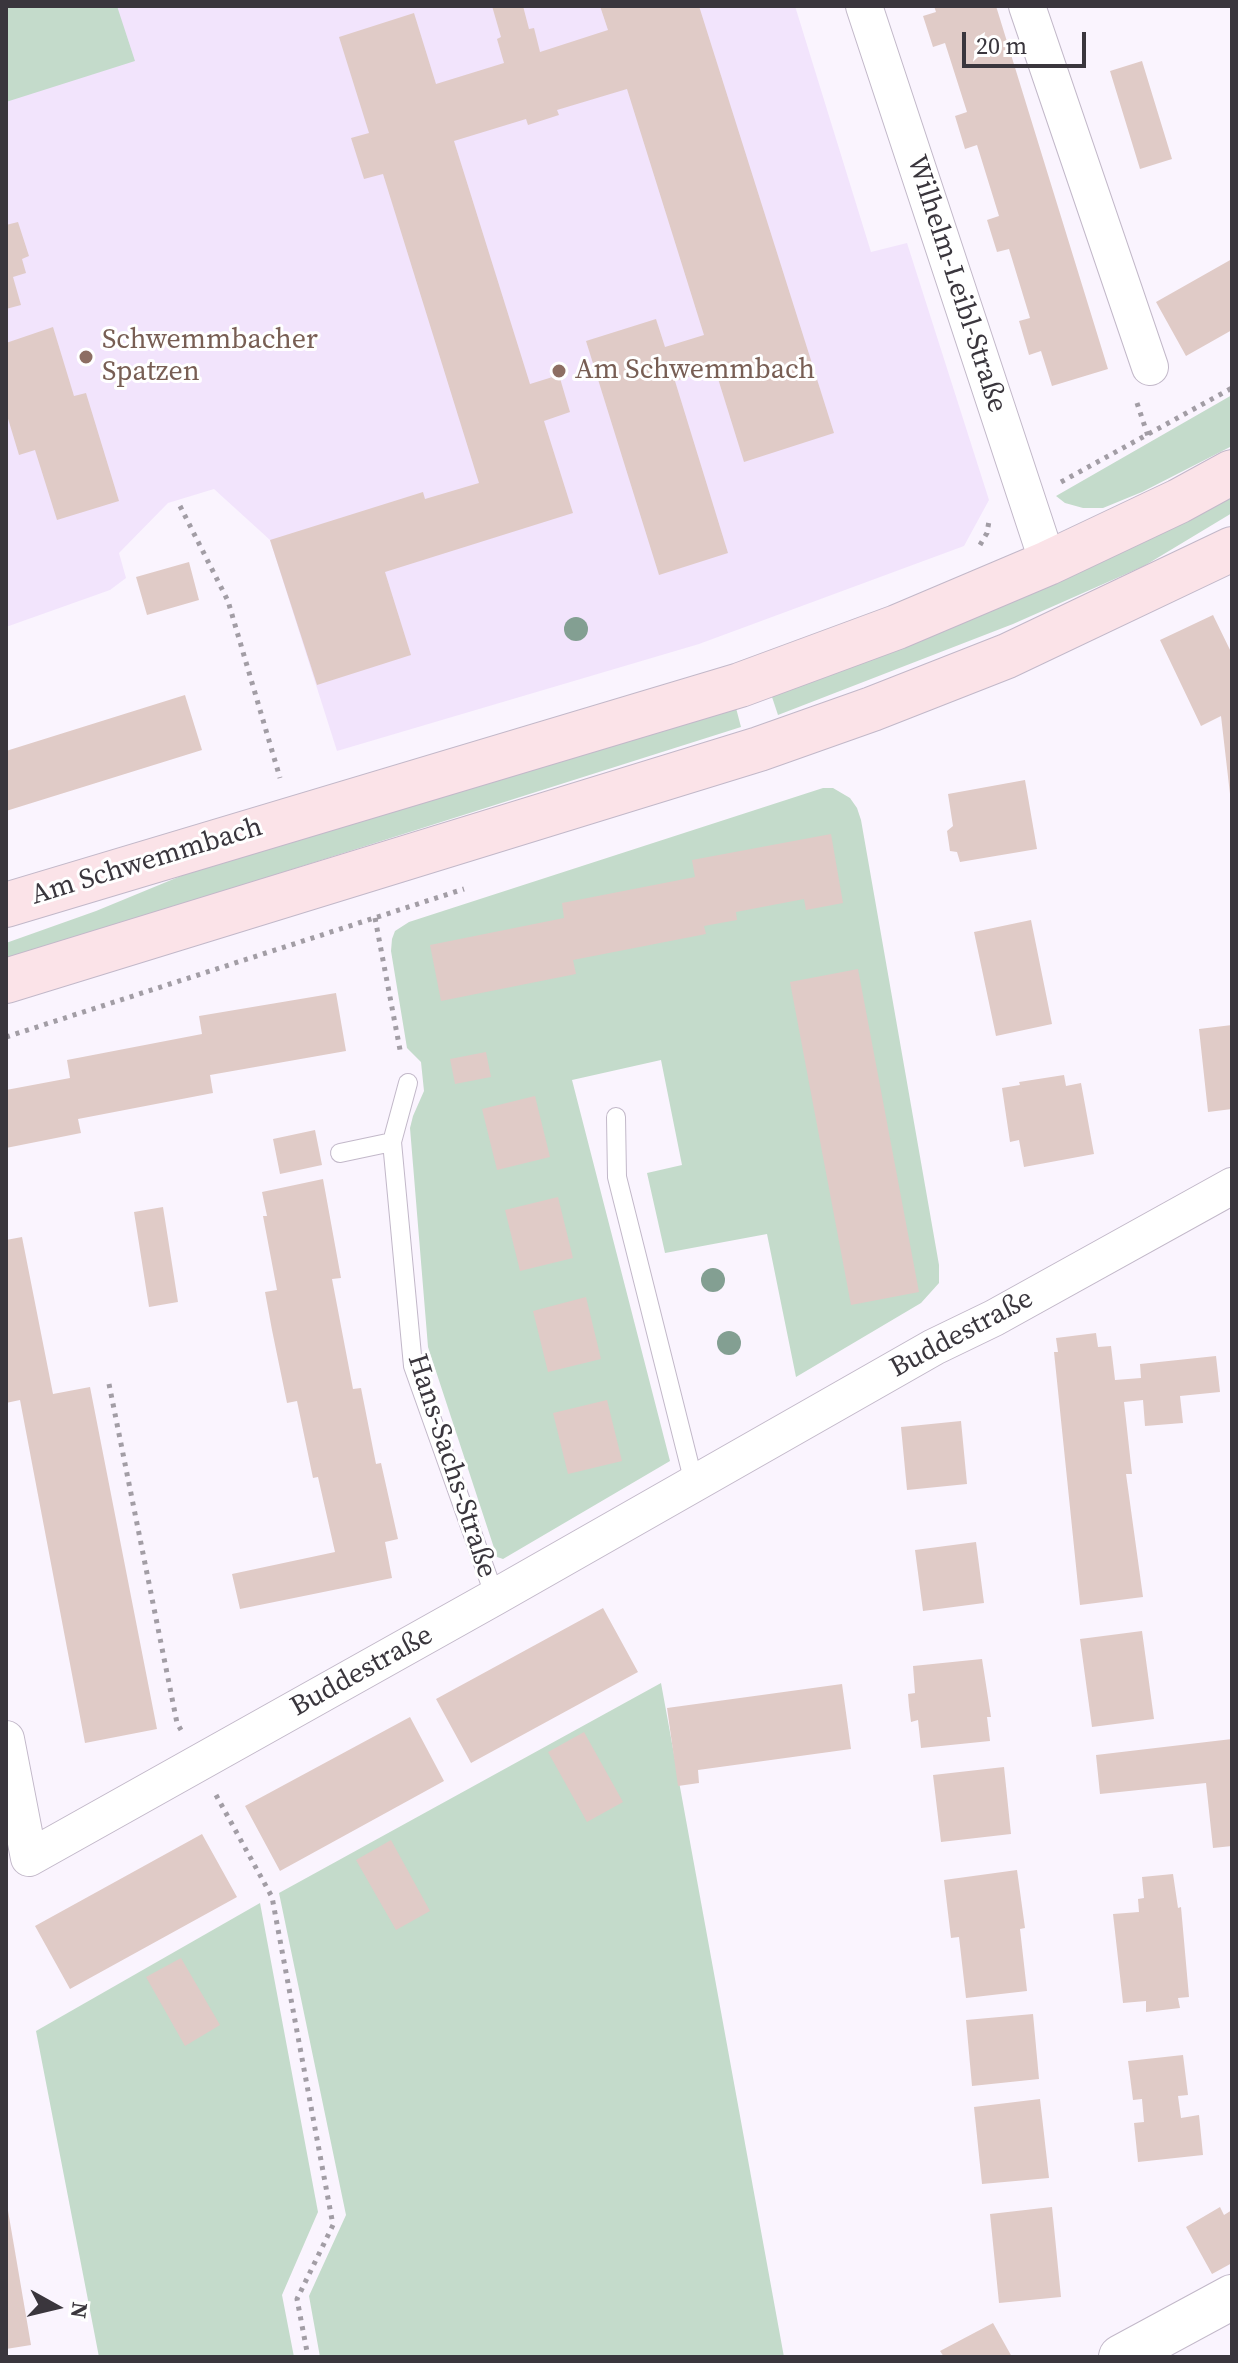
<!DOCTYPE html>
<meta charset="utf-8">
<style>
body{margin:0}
#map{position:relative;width:1238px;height:2363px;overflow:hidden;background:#faf4fe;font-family:"Source Serif 4",serif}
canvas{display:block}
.frame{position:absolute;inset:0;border:8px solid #3a363d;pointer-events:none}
.north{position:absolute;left:16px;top:2267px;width:80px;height:80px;-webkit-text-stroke:6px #fff;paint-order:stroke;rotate:98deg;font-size:22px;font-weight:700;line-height:32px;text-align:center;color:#3a363d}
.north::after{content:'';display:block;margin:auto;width:28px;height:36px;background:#3a363d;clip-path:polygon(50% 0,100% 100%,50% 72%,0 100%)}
.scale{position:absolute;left:962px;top:32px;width:124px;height:36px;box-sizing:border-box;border:4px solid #3a363d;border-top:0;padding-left:10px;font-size:24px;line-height:28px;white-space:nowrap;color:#3a363d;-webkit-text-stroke:6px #fff;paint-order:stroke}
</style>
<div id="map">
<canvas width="1238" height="2363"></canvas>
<div class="frame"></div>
<div class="north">N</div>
<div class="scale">20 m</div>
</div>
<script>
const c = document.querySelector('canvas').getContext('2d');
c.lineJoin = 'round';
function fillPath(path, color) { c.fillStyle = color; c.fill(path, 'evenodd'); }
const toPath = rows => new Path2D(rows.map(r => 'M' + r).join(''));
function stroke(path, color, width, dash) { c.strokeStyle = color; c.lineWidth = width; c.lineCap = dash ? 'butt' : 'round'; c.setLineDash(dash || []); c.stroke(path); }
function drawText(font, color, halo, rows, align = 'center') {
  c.font = font + ' "Source Serif 4",serif'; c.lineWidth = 6; c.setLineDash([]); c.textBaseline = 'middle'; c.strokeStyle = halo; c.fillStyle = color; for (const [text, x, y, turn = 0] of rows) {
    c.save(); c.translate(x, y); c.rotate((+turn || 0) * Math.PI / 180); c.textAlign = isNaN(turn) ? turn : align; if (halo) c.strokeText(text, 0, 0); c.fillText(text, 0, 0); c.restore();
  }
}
fillPath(toPath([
 [6,6,795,6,871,252,907,243,989,500,964,546,699,644,337,751,270,540,214,489,168,503,119,553,126,578,110,590,6,627]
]), '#f2e4fc');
fillPath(toPath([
 [6,6,117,6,135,61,6,102],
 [1232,395,1232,446,1142,492,1103,508,1083,508,1065,503,1056,496],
 [1232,497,1232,513,1144,566,1013,624,778,715,771,694],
 [736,708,741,727,6,960,6,943,96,911,193,871],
 [823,788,833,788,850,798,857,808,861,820,939,1265,939,1283,921,1303,796,1377,767,1234,665,1253,647,1173,682,1165,661,1060,572,1080,670,1461,503,1559,497,1557,428,1347,410,1128,413,1116,424,1091,421,1062,407,1048,391,951,392,939,395,931,409,922],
 [661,1683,784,2357,320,2357,309,2296,346,2215,279,1893],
 [260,1903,318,2212,282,2295,294,2357,99,2357,36,2031]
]), '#c4dbcb');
fillPath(toPath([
 [492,6,523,6,529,29,534,28,540,52,608,30,600,6,699,6,834,433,744,462,715,369,675,381,728,553,659,575,586,341,656,319,665,347,704,335,627,89,557,110,559,115,528,125,526,119,454,141,530,384,559,375,570,412,544,421,573,513,385,572,411,655,317,685,270,540,423,492,425,499,479,483,383,174,364,179,351,138,369,133,339,37,414,13,436,84,504,63,497,39,501,37],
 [934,6,996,6,1108,369,1052,386,1041,351,1029,355,1019,321,1030,318,1009,249,997,252,987,220,999,216,977,145,965,149,955,116,967,112,945,43,933,47,923,16,936,12],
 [1142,61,1172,159,1140,169,1110,71],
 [18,222,29,256,22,259,26,273,13,277,21,305,6,309,6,225],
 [1232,259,1232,330,1186,356,1156,302],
 [53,327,74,396,86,393,119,501,57,520,35,450,19,455,6,412,6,343],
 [189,562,199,600,147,615,136,577],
 [1213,615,1232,654,1232,794,1230,794,1221,716,1201,726,1160,640],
 [185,695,202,750,6,811,6,751],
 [1025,780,1037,849,960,862,957,852,950,851,947,831,953,826,948,794],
 [831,834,843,903,806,910,804,899,736,912,737,920,704,926,706,934,573,960,576,974,441,1001,430,945,564,918,562,903,695,877,692,860],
 [1031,920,1052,1024,996,1036,974,932],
 [858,969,919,1292,851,1305,790,982],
 [336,993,346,1051,210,1075,213,1093,78,1119,81,1133,6,1148,6,1090,70,1078,67,1060,202,1034,199,1016],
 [1232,1025,1232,1109,1208,1112,1199,1029],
 [486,1052,491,1077,455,1084,450,1059],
 [1064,1075,1066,1086,1081,1083,1094,1154,1024,1167,1019,1140,1010,1142,1002,1088,1020,1085,1019,1082],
 [535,1096,550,1157,497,1170,482,1109],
 [315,1130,322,1165,280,1174,273,1139],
 [323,1179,341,1278,332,1279,353,1389,361,1388,376,1464,381,1463,398,1539,385,1542,392,1578,240,1609,232,1574,335,1552,318,1477,313,1478,297,1401,287,1403,272,1330,265,1292,277,1290,263,1216,267,1216,262,1192],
 [558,1197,573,1258,520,1271,505,1210],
 [163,1207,178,1302,149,1307,134,1212],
 [22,1237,53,1394,90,1387,157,1729,85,1743,20,1400,6,1403,6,1240],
 [586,1297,601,1359,548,1372,533,1311],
 [1096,1333,1098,1347,1111,1346,1115,1380,1141,1378,1140,1364,1216,1356,1220,1392,1180,1396,1183,1423,1145,1426,1143,1400,1124,1402,1132,1474,1126,1474,1143,1597,1080,1605,1054,1352,1058,1352,1056,1338],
 [607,1400,622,1461,568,1474,553,1413],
 [961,1421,967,1484,907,1490,901,1427],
 [976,1542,984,1603,923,1611,915,1550],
 [603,1608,638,1672,471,1763,436,1699],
 [1142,1631,1154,1719,1092,1727,1080,1639],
 [982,1659,991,1717,987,1717,990,1741,921,1748,918,1720,911,1722,909,1706,908,1694,915,1693,913,1666],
 [842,1684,851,1749,698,1770,699,1783,678,1786,667,1708],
 [410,1717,444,1781,280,1871,245,1806],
 [584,1732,623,1802,587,1822,548,1752],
 [1232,1739,1232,1846,1213,1848,1206,1783,1100,1794,1096,1755],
 [1004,1767,1011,1834,941,1842,933,1775],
 [202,1834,237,1897,70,1989,35,1926],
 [391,1840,430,1911,396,1930,356,1860],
 [1017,1870,1025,1928,1020,1929,1027,1991,966,1998,959,1937,951,1938,944,1880],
 [1173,1874,1178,1908,1181,1907,1189,1997,1178,1998,1180,2008,1146,2012,1146,2001,1123,2003,1113,1914,1139,1912,1138,1899,1144,1898,1142,1877],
 [181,1958,220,2025,185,2046,146,1977],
 [1033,2014,1039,2079,972,2086,966,2020],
 [1183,2055,1188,2095,1178,2096,1181,2118,1199,2115,1203,2155,1138,2162,1134,2123,1144,2122,1142,2099,1133,2100,1128,2061],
 [1040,2099,1049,2178,982,2184,974,2107],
 [6,2199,31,2345,6,2349],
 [1052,2207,1061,2297,999,2303,990,2214],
 [1220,2207,1224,2215,1232,2210,1232,2263,1212,2274,1186,2227],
 [993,2323,1012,2357,944,2357,940,2351]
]), '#e0cbc7');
const service = toPath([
 [616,1117,617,1177,694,1483],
 [392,1142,408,1083],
 [340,1153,392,1142,413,1366,495,1597]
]);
const minor = toPath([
 [864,6,1048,563],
 [1027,6,1150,367],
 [6,1739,29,1858,495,1597,934,1347,994,1318,1232,1186]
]);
const tertiary = toPath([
 [1121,2357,1232,2297]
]);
const secondary = toPath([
 [6,905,740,685,897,627,1048,563,1179,501,1232,472],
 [6,981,759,749,872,709,1007,656,1232,549]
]);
stroke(service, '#c2b8c9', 20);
stroke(minor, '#c2b8c9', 38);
stroke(tertiary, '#c2b8c9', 46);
stroke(secondary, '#c2b8c9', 46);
stroke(toPath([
 [1137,403,1148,436],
 [1061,482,1232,388],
 [180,506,228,601,280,778],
 [980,545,987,533,989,521,992,519],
 [375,918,401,1055],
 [6,1037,464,889],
 [109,1384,177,1723,181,1730],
 [216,1795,272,1897,333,2225,297,2299,308,2357]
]), '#a29da5', 5, [4, 6]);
stroke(service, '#fff', 18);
stroke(minor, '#fff', 36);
stroke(tertiary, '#fff', 44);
stroke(secondary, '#fbe3e8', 44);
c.fillStyle = '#839f92';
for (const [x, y] of [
 [576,629],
 [713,1280],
 [729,1343]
]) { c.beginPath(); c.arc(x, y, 12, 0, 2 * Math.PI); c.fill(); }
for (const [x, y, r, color] of [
 [86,357,8,"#8d6e63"],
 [559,371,8,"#8d6e63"]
]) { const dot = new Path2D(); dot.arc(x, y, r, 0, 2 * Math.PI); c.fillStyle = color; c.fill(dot); stroke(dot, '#fff', 3); }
drawText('28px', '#3a363d', '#fff', [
 ["Wilhelm-Leibl-Straße",956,284,72],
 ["Am Schwemmbach",147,862,-17],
 ["Buddestraße",962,1334,-28],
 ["Hans-Sachs-Straße",451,1466,72],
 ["Buddestraße",362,1672,-29]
]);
drawText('28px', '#785e54', '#fff', [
 ["Schwemmbacher",102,341],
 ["Spatzen",102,373],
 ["Am Schwemmbach",575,371]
], 'left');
</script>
